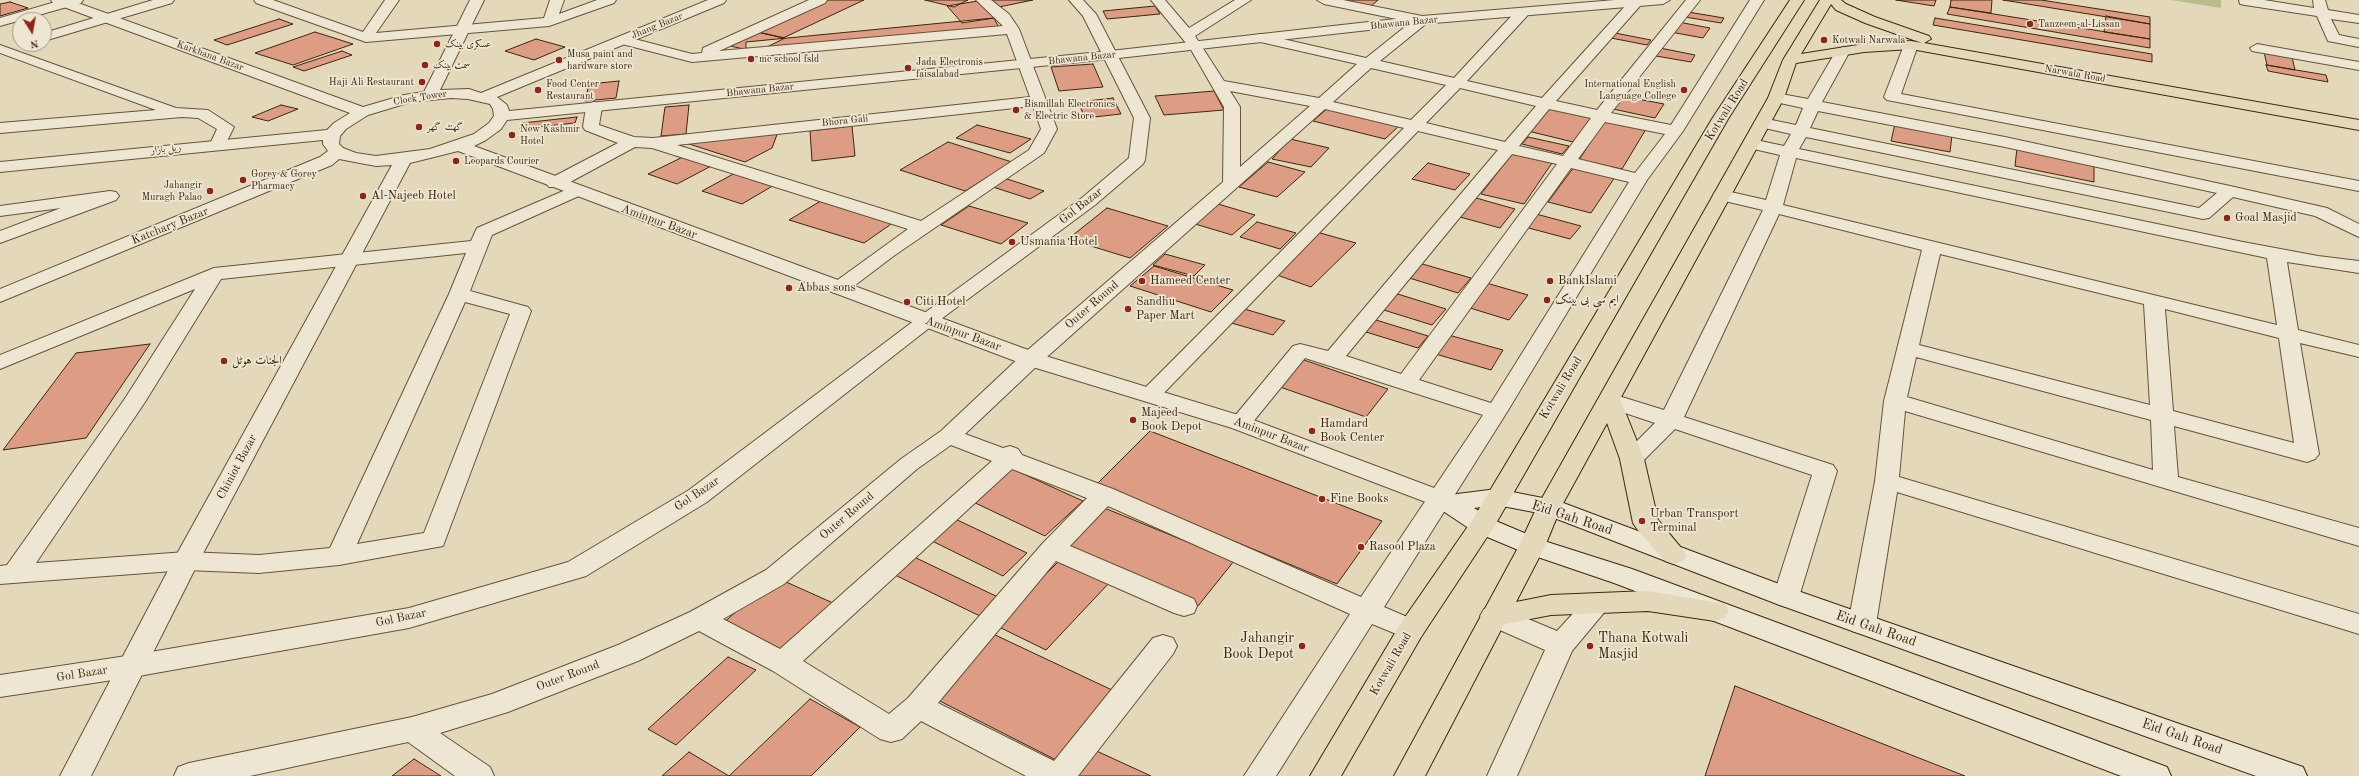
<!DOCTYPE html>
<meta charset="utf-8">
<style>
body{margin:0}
#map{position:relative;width:2359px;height:776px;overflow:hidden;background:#e4d8bb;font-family:"Old Standard TT",serif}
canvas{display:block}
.north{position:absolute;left:12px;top:12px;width:40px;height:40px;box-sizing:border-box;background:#ede6d3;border:1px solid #a79a84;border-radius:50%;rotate:169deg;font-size:11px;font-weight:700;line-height:16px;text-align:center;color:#3d270d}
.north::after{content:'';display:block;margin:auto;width:14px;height:18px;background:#8f2418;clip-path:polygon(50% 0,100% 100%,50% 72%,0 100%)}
</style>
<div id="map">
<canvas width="2359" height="776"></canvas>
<div class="north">N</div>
</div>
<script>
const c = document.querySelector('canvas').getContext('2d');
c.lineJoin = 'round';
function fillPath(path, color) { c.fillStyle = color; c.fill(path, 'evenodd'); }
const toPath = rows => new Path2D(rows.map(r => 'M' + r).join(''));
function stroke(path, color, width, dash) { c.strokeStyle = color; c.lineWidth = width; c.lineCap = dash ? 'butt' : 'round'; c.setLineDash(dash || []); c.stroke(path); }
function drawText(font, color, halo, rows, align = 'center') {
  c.font = font + ' "Old Standard TT",Amiri,serif'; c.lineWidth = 3.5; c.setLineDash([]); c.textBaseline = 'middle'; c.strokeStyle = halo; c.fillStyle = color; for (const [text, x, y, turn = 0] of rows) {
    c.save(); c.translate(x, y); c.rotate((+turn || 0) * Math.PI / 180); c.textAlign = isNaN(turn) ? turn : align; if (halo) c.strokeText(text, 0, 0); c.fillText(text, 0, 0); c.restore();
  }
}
fillPath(toPath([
 [2171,0,2221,0,2221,8]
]), '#bbbc8c');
const building = toPath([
 [826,0,864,0,783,38,757,32,826,0],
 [925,0,968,0,954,7,925,0],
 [991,0,1033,0,999,7,991,0],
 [1378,0,1371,6,1343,1,1344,0,1378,0],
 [1896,0,1936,0,1934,6,1896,0],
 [1951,0,1992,0,1991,13,1950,7,1951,0],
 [2003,0,2041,0,2150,17,2150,24,2003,0],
 [978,1,994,18,962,23,947,6,978,1],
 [10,2,28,8,0,16,0,4,10,2],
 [1155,6,1160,14,1107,19,1103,11,1155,6],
 [1950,7,2150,39,2150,48,1947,14,1950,7],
 [1688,12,1724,18,1721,23,1685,17,1688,12],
 [2106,16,2150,24,2150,39,2104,32,2106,16],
 [994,18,999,28,746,53,746,42,994,18],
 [1935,18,2152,54,2152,62,1933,25,1935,18],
 [279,19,293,24,227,45,214,40,279,19],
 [1673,21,1710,28,1703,38,1665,31,1673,21],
 [315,32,353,44,293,65,255,53,315,32],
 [758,32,785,38,757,52,730,46,758,32],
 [1615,33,1651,40,1647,45,1611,38,1615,33],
 [536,39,565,47,534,60,505,51,536,39],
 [1655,47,1695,55,1691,62,1650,55,1655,47],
 [342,51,352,55,304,71,293,67,342,51],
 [2264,52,2292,57,2295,70,2267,65,2264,52],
 [1093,64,1103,87,1059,91,1051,67,1093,64],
 [2266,65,2326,75,2328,82,2268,71,2266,65],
 [619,81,616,98,585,101,589,84,619,81],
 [1214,91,1224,110,1164,115,1155,96,1214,91],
 [1622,96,1664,104,1655,118,1613,109,1622,96],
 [1113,98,1121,114,1085,118,1078,102,1113,98],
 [281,105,298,109,268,121,252,117,281,105],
 [689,105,686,134,661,136,665,107,689,105],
 [1550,106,1594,116,1573,142,1528,131,1550,106],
 [1329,107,1400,125,1385,139,1313,121,1329,107],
 [577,117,575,123,520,129,522,123,577,117],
 [1605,120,1646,129,1622,169,1579,160,1605,120],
 [1895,124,1952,135,1950,152,1891,141,1895,124],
 [977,125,1031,139,1010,153,956,138,977,125],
 [852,126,855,156,812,161,810,131,852,126],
 [778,132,772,148,745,162,686,143,778,132],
 [1528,137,1569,146,1562,154,1522,144,1528,137],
 [1290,139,1329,148,1311,167,1272,159,1290,139],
 [948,142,1012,162,965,191,900,170,948,142],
 [2017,148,2094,163,2094,182,2015,166,2017,148],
 [689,154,717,163,677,184,648,174,689,154],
 [1512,154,1552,163,1524,204,1481,194,1512,154],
 [1268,162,1305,172,1277,197,1239,187,1268,162],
 [1428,163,1470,174,1455,190,1412,179,1428,163],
 [1574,167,1615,177,1591,213,1548,202,1574,167],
 [737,172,776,184,742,204,702,191,737,172],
 [1004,178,1044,191,1030,199,990,186,1004,178],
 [1476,198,1515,209,1500,228,1460,217,1476,198],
 [824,199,897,220,864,243,789,220,824,199],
 [1218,204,1255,215,1232,235,1195,224,1218,204],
 [969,206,1028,223,1001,244,941,225,969,206],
 [1107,208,1168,226,1130,258,1068,239,1107,208],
 [1536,214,1581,226,1570,239,1525,227,1536,214],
 [1257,222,1296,233,1280,249,1240,237,1257,222],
 [1320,233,1356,243,1311,287,1274,274,1320,233],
 [1165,254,1205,265,1194,276,1153,265,1165,254],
 [1419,263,1471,278,1458,293,1406,277,1419,263],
 [1154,266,1233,290,1211,312,1130,286,1154,266],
 [1476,280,1528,295,1509,320,1457,304,1476,280],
 [1388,291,1446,309,1432,325,1374,307,1388,291],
 [1241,308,1285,321,1273,335,1228,322,1241,308],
 [1376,320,1428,336,1418,348,1366,332,1376,320],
 [1445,334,1503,350,1491,370,1432,353,1445,334],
 [150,344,86,438,3,450,76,353,150,344],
 [1304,360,1388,389,1366,417,1280,387,1304,360],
 [1150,431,1382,521,1337,584,1097,484,1150,431],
 [1008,467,1083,501,1045,536,969,500,1008,467],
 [1102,507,1234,561,1198,606,1064,546,1102,507],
 [951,517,1027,553,1003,576,926,538,951,517],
 [914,557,1000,598,982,617,895,575,914,557],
 [1060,560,1109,583,1046,650,995,625,1060,560],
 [775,577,833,603,780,653,721,625,775,577],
 [993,634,1112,690,1056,760,934,698,993,634],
 [728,657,756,670,676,745,648,729,728,657],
 [1735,686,1965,776,1705,776,1735,686],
 [810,699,860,727,811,776,729,776,810,699],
 [1090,748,1151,776,1070,776,1090,748],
 [689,752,729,776,662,776,689,752],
 [414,759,441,776,392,776,414,759]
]);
fillPath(building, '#dd9d84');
stroke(building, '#3d270d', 1);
const minor = toPath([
 [62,0,83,0,81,3,0,26,0,18,62,0],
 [153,0,174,0,172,3,44,41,44,33,153,0],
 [254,0,273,0,363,32,385,0,399,0,376,33,544,18,550,0,564,0,559,14,597,0,616,0,614,3,549,26,366,42,256,3,254,0],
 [809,0,827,0,825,3,719,51,1003,26,976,0,991,0,1009,14,1019,29,1057,129,1044,153,895,255,846,292,839,294,832,292,829,288,832,284,908,229,652,148,635,147,561,187,549,187,546,183,549,179,618,143,585,130,583,127,586,107,588,104,594,102,600,104,602,107,599,125,634,137,653,138,1030,97,1007,34,692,62,618,43,616,40,623,36,692,54,702,53,703,48,809,0],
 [1033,106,1041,129,1029,150,921,221,677,145,1033,106],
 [1069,0,1083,0,1096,14,1150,118,1145,160,1143,164,1095,205,933,325,707,502,586,576,409,628,133,677,0,697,0,675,133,655,409,608,568,562,689,490,919,317,1083,197,1129,158,1134,118,1083,16,1069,0],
 [1151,0,1165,0,1189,28,1235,0,1251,0,1195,36,1224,81,1319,98,1357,64,1256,41,1254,38,1256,35,1261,34,1366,58,1411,22,1324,4,1317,0,1343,0,1427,17,1429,20,1427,23,1380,61,1454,78,1517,10,1527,10,1529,13,1527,16,1467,81,1542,98,1627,4,1621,0,1639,0,1642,3,1640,6,1556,101,1597,110,1686,0,1700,0,1611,113,1671,125,1750,0,1764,0,1683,131,1647,180,1507,412,1384,607,1421,623,1425,630,1421,637,1411,640,1372,624,1276,776,1244,776,1350,614,1108,506,1070,546,1194,599,1197,606,1194,613,1184,616,1174,613,1056,561,938,703,1054,761,1153,638,1163,635,1173,638,1177,646,1173,654,1078,776,1026,776,921,721,902,739,891,742,880,739,773,671,699,631,638,661,508,712,440,733,490,767,494,776,455,776,408,742,250,776,174,776,178,767,189,763,412,717,492,694,618,645,690,612,766,570,901,459,941,431,1023,354,1223,182,1224,107,1190,48,1151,0],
 [1371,68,1446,85,1411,120,1333,102,1371,68],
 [1460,88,1536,106,1505,142,1426,123,1460,88],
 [1230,91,1310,106,1240,167,1240,107,1230,91],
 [1325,109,1404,128,1139,394,1142,399,1150,401,1158,399,1418,131,1498,150,1328,351,1300,344,1293,346,1229,423,1232,428,1240,430,1248,428,1305,358,1483,415,1361,597,1113,489,1022,455,1018,449,1010,446,1003,448,965,434,1039,364,1325,109],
 [1549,109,1591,118,1563,156,1519,146,1549,109],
 [1605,122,1665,134,1635,173,1578,159,1605,122],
 [1512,154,1557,164,1401,374,1346,356,1512,154],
 [1571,168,1629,182,1491,403,1419,380,1571,168],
 [951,445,992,461,780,649,723,619,784,584,917,469,951,445],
 [1012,469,1087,498,1043,543,908,698,889,714,803,661,1012,469],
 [2239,0,2264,0,2314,8,2313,0,2325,0,2328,10,2359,15,2359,23,2331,19,2339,35,2359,39,2359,47,2328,41,2317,16,2245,5,2240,4,2239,0],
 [1911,41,1918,45,1901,94,2359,181,2359,191,1887,100,1884,97,1904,45,1911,41],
 [2257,44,2359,62,2359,70,2252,51,2250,48,2257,44],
 [0,45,176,108,208,110,234,127,224,147,218,149,212,147,210,144,217,129,198,118,182,117,0,133,0,123,156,110,0,53,0,45],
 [1843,47,1850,51,1822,102,2005,137,2230,186,2327,208,2359,224,2359,237,2315,216,2233,197,2209,218,2203,219,1806,137,1799,149,2243,242,2318,256,2359,261,2359,273,2287,262,2298,330,2359,345,2359,357,2300,343,2319,454,2315,459,2307,462,2174,426,2178,477,2359,528,2359,546,1905,411,1899,477,2359,614,2359,634,1897,492,1876,624,1872,631,1862,634,1852,631,1848,624,1875,481,1884,401,1922,250,1779,214,1684,417,1833,465,1837,471,1799,597,1795,604,1786,607,1777,604,1773,597,1812,475,1675,429,1640,464,1632,467,1624,464,1620,459,1624,454,1655,423,1601,405,1598,400,1601,395,1609,393,1664,410,1763,210,1716,199,1713,195,1716,191,1722,190,1766,200,1780,155,1745,147,1743,144,1745,141,1751,139,1784,146,1791,134,1756,126,1754,123,1756,120,1762,118,1796,125,1803,108,1771,101,1768,98,1776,93,1808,99,1836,51,1843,47],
 [1818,111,2005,147,2217,193,2199,208,1810,128,1818,111],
 [1796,158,2267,258,2277,325,1783,205,1796,158],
 [1940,254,2144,304,2150,405,1919,345,1940,254],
 [2165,309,2279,338,2294,443,2173,411,2165,309],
 [1916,357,2151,420,2153,470,1907,397,1916,357],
 [575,186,581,187,584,191,581,195,492,235,470,291,528,307,531,311,443,546,339,565,259,573,186,570,0,584,0,566,7,565,124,400,195,289,0,369,0,355,214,268,471,241,477,228,575,186],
 [466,253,449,294,330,548,259,555,186,552,36,563,145,402,221,279,466,253],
 [465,302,510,314,424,533,357,544,465,302],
 [110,191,116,192,119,196,116,200,0,243,0,231,61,208,0,216,0,206,110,191],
 [1599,593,1609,596,1612,603,1572,651,1517,776,1487,776,1545,650,1484,623,1480,616,1484,609,1494,606,1504,609,1557,631,1589,596,1599,593]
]);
const tertiary = toPath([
 [51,0,70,0,363,107,404,95,424,92,470,0,484,0,440,90,469,89,481,93,708,0,726,0,724,3,497,97,507,105,509,111,1110,51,1422,16,1615,0,1670,0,1663,4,1422,24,1110,59,507,120,501,129,486,140,474,146,1039,354,1248,418,1458,497,1461,503,1458,509,1449,511,1232,428,1023,364,458,151,410,163,199,561,91,776,60,776,173,561,392,165,376,166,339,159,332,165,0,302,0,289,320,157,328,151,323,144,323,140,0,172,0,162,327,130,334,123,350,113,53,3,51,0],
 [451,98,468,99,490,104,493,109,494,116,489,123,474,134,430,149,376,156,356,153,343,148,339,144,340,136,346,129,368,115,411,102,451,98]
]);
const secondary = toPath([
 [1497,489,1558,501,1795,590,2303,767,2307,776,2256,776,1777,604,1544,514,1497,505,1474,508,1491,519,1541,540,1632,569,2167,767,2171,776,2121,776,1614,583,1523,552,1473,531,1440,509,1437,503,1440,497,1449,495,1497,489]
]);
const primary = toPath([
 [1790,0,1804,0,1728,119,1495,525,1421,637,1341,776,1310,776,1401,623,1473,519,1712,119,1790,0],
 [1820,0,1841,0,1846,4,1875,17,1929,36,1931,39,1924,43,2359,120,2359,130,1911,49,1864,52,1796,63,1784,98,1620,399,1644,459,1658,520,1687,555,1683,561,1674,564,1665,561,1637,529,1633,523,1620,459,1607,423,1561,507,1545,546,1516,602,1551,595,1648,591,1725,604,1729,611,1725,618,1715,621,1648,611,1551,615,1504,624,1425,776,1394,776,1519,546,1537,507,1768,98,1783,60,1820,0],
 [1831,4,1836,10,1865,23,1922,43,1911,41,1864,44,1801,54,1831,4]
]);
stroke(minor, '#675338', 2);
stroke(tertiary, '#675338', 2);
stroke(secondary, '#3d270d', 2);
stroke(primary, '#3d270d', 2);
fillPath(minor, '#ede6d3');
fillPath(tertiary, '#ede6d3');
fillPath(secondary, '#ede6d3');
fillPath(primary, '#e4d8bb');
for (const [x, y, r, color] of [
 [2030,24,4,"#8f2418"],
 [1824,40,4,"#8f2418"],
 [437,44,4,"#8f2418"],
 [751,59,4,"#8f2418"],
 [559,60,4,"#8f2418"],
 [425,65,4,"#8f2418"],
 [908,68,4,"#8f2418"],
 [422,82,4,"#8f2418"],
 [538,90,4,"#8f2418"],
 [1684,90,4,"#8f2418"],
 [1016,110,4,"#8f2418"],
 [419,127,4,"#8f2418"],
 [512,135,4,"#8f2418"],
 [456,161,4,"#8f2418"],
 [243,180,4,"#8f2418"],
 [210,191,4,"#8f2418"],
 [363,196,4,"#8f2418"],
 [2227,218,4,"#8f2418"],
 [1012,242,4,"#8f2418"],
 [1142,281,4,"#8f2418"],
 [1550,281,4,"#8f2418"],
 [789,288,4,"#8f2418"],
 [1547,300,4,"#8f2418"],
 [907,302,4,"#8f2418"],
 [1128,309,4,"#8f2418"],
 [224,361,4,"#8f2418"],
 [1133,420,4,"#8f2418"],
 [1312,431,4,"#8f2418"],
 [1322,499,4,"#8f2418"],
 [1642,521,4,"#8f2418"],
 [1361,547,4,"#8f2418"],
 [1302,646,4,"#8f2418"],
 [1590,646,4,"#8f2418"]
]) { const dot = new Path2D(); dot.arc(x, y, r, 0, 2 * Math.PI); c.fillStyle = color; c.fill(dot); stroke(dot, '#ede6d3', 1.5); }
drawText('10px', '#3d270d', '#ede6d3', [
 ["Bhawana Bazar",1404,23,-6],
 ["Jhang Bazar",657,26,-22],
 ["Karkhana Bazar",210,56,20],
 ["Bhawana Bazar",1082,58,-6],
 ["Narwala Road",2075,74,10],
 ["Bhawana Bazar",760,90,-6],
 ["Clock Tower",420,98,-9],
 ["Bhora Gali",845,121,-6],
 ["ریل بازار",166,149,-6]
]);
drawText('10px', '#3d270d', '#ede6d3', [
 ["Tanzeem-al-Lissan",2038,24],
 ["Kotwali Narwala",1832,40],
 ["عسکری بینک",445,44],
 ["Musa paint and",567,54],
 ["hardware store",567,66],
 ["mc school fsld",759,59],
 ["Jada Electronis",916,62],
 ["faisalabad",916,74],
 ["سمٹ بینک",433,65],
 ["Haji Ali Restaurant",414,82,"right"],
 ["Food Center",546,84],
 ["Restaurant",546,96],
 ["International English",1676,84,"right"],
 ["Language College",1676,96,"right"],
 ["Bismillah Electronics",1024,104],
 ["& Electric Store",1024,116],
 ["گھنٹہ گھر",427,127],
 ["New Kashmir",520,129],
 ["Hotel",520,141],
 ["Leopards Courier",464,161],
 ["Gorey & Gorey",251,174],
 ["Pharmacy",251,186],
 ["Jahangir",202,185,"right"],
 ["Muragh Palao",202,197,"right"]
], 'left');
drawText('12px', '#3d270d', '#ede6d3', [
 ["Kotwali Road",1727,110,-58],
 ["Gol Bazar",1081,206,-38],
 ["Aminpur Bazar",659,222,20],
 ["Katchary Bazar",170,226,-22],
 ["Outer Round",1092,305,-41],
 ["Aminpur Bazar",963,334,20],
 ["Kotwali Road",1561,388,-59],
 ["Aminpur Bazar",1271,435,21],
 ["Chiniot Bazar",237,467,-62],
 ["Gol Bazar",697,494,-34],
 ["Outer Round",847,516,-40],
 ["Gol Bazar",401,618,-12],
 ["Kotwali Road",1391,664,-60],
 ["Gol Bazar",82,674,-9],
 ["Outer Round",568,676,-21]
]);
drawText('12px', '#3d270d', '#ede6d3', [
 ["Al-Najeeb Hotel",371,196],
 ["Goal Masjid",2235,218],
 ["Usmania Hotel",1020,242],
 ["Hameed Center",1150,281],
 ["BankIslami",1558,281],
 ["Abbas sons",797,288],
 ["ایم سی بی بینک",1555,300],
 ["Citi Hotel",915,302],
 ["Sandhu",1136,302],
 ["Paper Mart",1136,316],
 ["الجنات ہوٹل",232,361],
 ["Majeed",1141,413],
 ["Book Depot",1141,427],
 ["Hamdard",1320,424],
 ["Book Center",1320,438],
 ["Fine Books",1330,499],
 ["Urban Transport",1650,514],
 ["Terminal",1650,528],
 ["Rasool Plaza",1369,547]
], 'left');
drawText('14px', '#3d270d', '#ede6d3', [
 ["Eid Gah Road",1572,518,18],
 ["Eid Gah Road",1876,629,19],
 ["Eid Gah Road",2182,737,19]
]);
drawText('14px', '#3d270d', '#ede6d3', [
 ["Jahangir",1294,638],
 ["Book Depot",1294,654],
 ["Thana Kotwali",1598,638,"left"],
 ["Masjid",1598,654,"left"]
], 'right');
</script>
